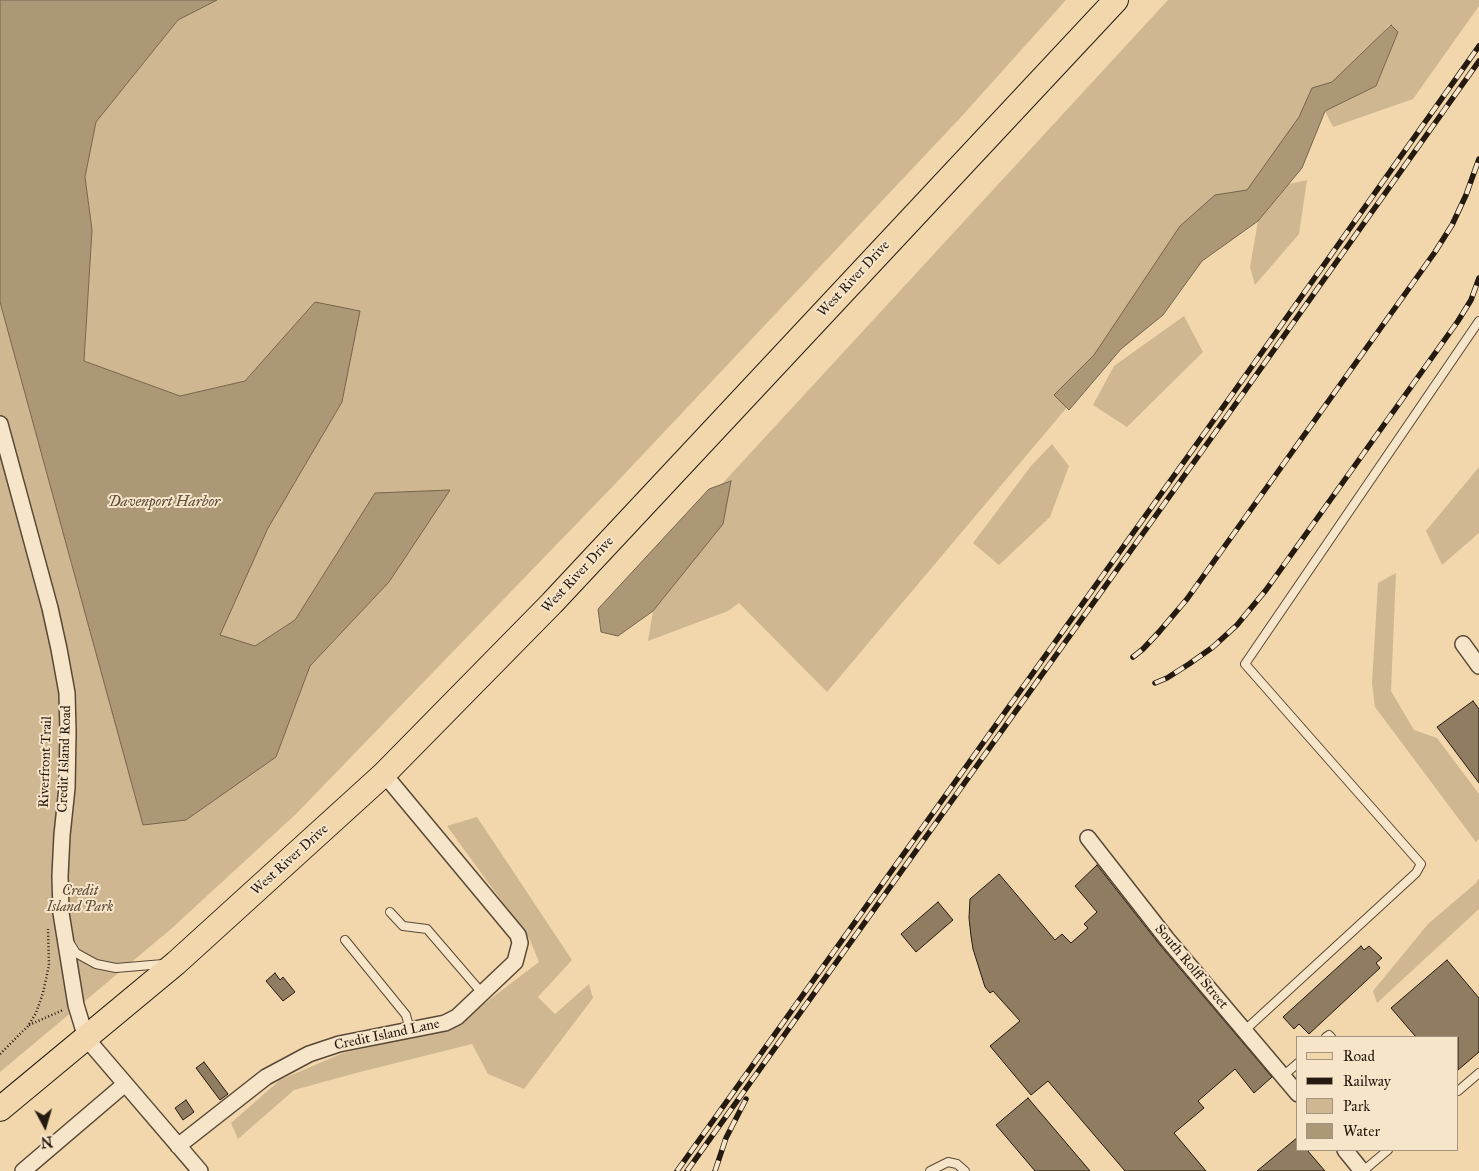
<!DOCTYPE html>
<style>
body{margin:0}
#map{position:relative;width:1479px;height:1171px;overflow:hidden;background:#f2d7ad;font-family:"IM FELL Great Primer",serif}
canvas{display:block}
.legend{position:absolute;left:1296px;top:1036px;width:162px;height:115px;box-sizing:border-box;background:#f7e5ca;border:1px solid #a3947f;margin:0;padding:6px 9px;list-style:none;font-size:15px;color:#251a0f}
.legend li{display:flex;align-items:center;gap:10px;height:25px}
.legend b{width:25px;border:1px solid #a3947f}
.north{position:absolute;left:20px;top:1101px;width:50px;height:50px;-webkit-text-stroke:4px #f7e5ca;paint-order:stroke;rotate:174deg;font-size:14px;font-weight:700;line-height:20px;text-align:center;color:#251a0f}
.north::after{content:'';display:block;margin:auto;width:18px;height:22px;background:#251a0f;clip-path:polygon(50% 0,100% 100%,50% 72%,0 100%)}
</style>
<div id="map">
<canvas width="1479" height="1171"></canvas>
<ul class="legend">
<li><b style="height:6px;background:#f2d7ad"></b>Road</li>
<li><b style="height:6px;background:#251a0f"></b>Railway</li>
<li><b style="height:14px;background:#cfb792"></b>Park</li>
<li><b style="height:14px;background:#ac9777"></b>Water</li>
</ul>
<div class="north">N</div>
</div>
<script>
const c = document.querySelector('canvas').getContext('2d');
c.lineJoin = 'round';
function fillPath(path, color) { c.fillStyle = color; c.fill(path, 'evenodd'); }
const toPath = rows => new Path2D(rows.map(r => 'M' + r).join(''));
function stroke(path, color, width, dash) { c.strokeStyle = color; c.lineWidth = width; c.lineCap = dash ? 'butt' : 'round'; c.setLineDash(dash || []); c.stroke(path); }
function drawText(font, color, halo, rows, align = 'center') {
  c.font = font + ' "IM FELL Great Primer",serif'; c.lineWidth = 4; c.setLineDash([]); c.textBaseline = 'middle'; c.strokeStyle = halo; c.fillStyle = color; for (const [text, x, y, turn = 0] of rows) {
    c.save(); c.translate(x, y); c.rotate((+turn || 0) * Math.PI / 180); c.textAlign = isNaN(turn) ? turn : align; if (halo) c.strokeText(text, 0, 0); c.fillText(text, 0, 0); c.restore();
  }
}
fillPath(toPath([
 [217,0,1066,0,962,116,616,483,296,814,171,929,0,1072,0,302,143,825,276,757,310,666,389,582,449,490,375,493,295,620,255,646,219,635,268,528,315,302,245,381,180,396,84,361,92,230,85,177,96,122,178,20],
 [1168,0,1479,0,1479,6,1413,99,1333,127,1325,111,1376,86,1398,32,1390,24,827,692,739,603,728,611,648,641,653,611,695,558,674,536],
 [1307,180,1299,234,1255,285,1250,267,1258,221,1289,184],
 [1184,316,1203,352,1127,427,1093,405,1114,366],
 [1052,444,1069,466,1050,517,999,565,973,543,1031,466],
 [1479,467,1479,533,1442,565,1426,531],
 [1396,573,1391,691,1414,730,1437,738,1479,794,1479,839,1476,842,1375,707,1372,683,1378,583],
 [477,817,572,960,538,997,555,1014,589,984,593,998,524,1089,488,1074,472,1044,356,1073,294,1090,238,1139,231,1123,280,1080,343,1053,451,1029,539,962,530,940,447,826],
 [1479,878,1479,909,1377,1003,1373,991,1428,924,1476,883]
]), '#cfb792');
const water = toPath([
 [0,0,217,0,178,20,96,122,85,177,92,230,84,361,180,396,245,381,315,302,360,311,342,402,268,528,220,635,255,646,295,620,375,493,450,490,389,582,310,666,276,757,186,820,143,825,0,302,0,0],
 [1391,25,1398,32,1376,86,1325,111,1302,168,1258,221,1202,261,1163,315,1121,349,1069,410,1054,395,1094,355,1180,226,1215,195,1247,190,1299,117,1312,88,1332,82,1391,25],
 [731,481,723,524,653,611,618,636,601,632,598,609,709,489,731,481]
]);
fillPath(water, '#ac9777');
stroke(water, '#76654d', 1);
const building = toPath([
 [1473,701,1479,709,1479,783,1437,727,1473,701],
 [1097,865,1160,945,1272,1077,1254,1093,1235,1069,1198,1101,1204,1108,1174,1133,1206,1171,1125,1171,1048,1081,1031,1095,990,1046,1020,1021,993,991,990,993,985,987,973,949,971,936,969,918,970,899,999,874,1055,940,1062,934,1071,943,1088,928,1084,924,1097,912,1075,886,1097,865],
 [938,902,953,920,916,952,901,934,938,902],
 [1361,946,1364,950,1369,946,1382,958,1376,963,1380,968,1309,1034,1299,1024,1294,1029,1283,1017,1361,946],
 [1447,960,1479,998,1479,1052,1458,1070,1458,1037,1416,1037,1391,1008,1447,960],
 [275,973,280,980,283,977,295,992,283,1001,266,981,275,973],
 [204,1062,228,1094,220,1100,196,1068,204,1062],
 [1028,1098,1090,1171,1035,1171,996,1125,1028,1098],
 [186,1100,194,1112,183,1120,175,1108,186,1100],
 [1298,1137,1298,1150,1307,1150,1325,1171,1257,1171,1298,1137]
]);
fillPath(building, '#907c61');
stroke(building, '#251a0f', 1);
const service = toPath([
 [390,912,403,926,427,929,482,993],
 [345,940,406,1015,410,1030],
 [69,942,76,953,96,964,116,968,163,964],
 [1244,1031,1416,873,1421,864,1245,664,1479,321],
 [1326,1037,1329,1035,1331,1037],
 [1283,1076,1298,1063],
 [1458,1091,1479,1073],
 [930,1171,948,1162,957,1164,965,1171],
 [1363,1171,1388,1150]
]);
const minor = toPath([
 [0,424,50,608,59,649,67,693,68,732,67,788,62,835,60,876,61,913,76,1005,86,1038,200,1171],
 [1463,644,1479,666],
 [1088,838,1167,939,1298,1094],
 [178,1146,266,1077,309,1054,339,1044,445,1023,457,1017,515,962,520,943,518,935,384,774],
 [1345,1150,1362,1171],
 [23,1171,125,1084]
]);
const primary = toPath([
 [0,1109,176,963,384,774,552,603,1116,0]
]);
stroke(service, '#584936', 10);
stroke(minor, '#584936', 18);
stroke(primary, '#251a0f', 26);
stroke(toPath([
 [29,1025,63,1010],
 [0,1054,28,1026,36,1013,43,993,49,965,48,929]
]), '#251a0f', 2.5, [1, 2.5]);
stroke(service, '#f7e5ca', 8);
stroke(minor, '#f7e5ca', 15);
stroke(primary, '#f2d7ad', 24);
const rail = toPath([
 [1133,657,1143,649,1159,632,1187,599,1435,252,1452,225,1466,195,1479,159],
 [1155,683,1167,678,1189,664,1213,647,1237,625,1266,590,1458,321,1471,300,1479,278],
 [677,1171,1231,396,1479,46],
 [687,1171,1242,395,1479,61],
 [715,1171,726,1138,746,1099]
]);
stroke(rail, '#251a0f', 5.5);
stroke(rail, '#f7e5ca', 4, [11]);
drawText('14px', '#251a0f', '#f7e5ca', [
 ["West River Drive",854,279,-47],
 ["West River Drive",578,575,-47],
 ["Credit Island Road",65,759,-88],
 ["Riverfront Trail",46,762,-88],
 ["West River Drive",290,860,-42],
 ["South Rolff Street",1191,967,50],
 ["Credit Island Lane",387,1035,-12]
]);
drawText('italic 14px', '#584936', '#f7e5ca', [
 ["Credit",80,892],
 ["Island Park",80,908]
]);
drawText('italic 15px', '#5b4c39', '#f7e5ca', [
 ["Davenport Harbor",164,502]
]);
</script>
